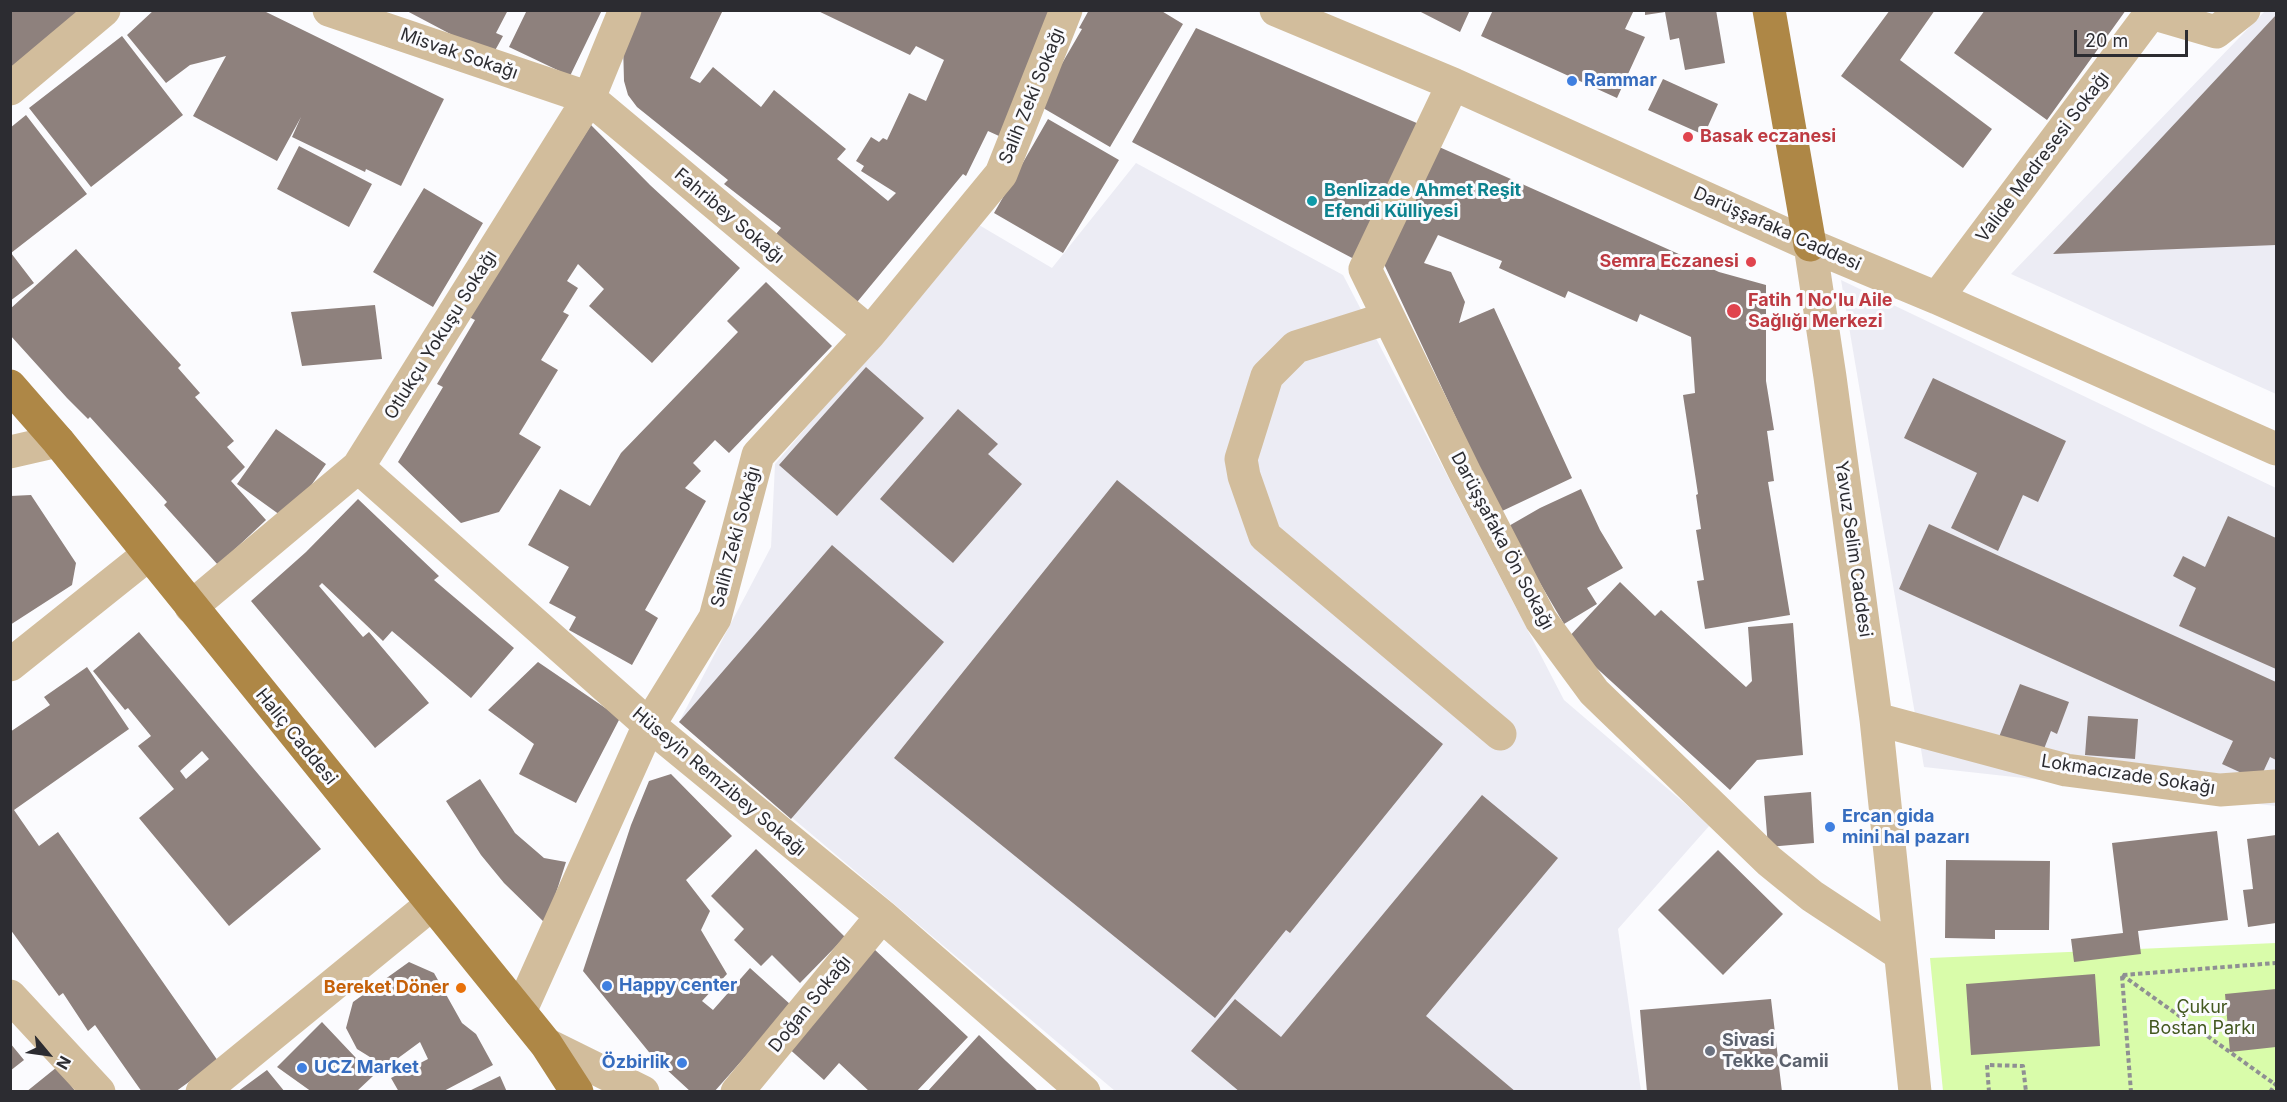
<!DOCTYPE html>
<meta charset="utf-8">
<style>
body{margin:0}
#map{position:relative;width:2287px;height:1102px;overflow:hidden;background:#fbfbfe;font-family:Inter,sans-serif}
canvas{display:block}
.frame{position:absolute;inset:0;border:12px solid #2c2c31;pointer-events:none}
.north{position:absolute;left:18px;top:1024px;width:60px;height:60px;-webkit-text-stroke:4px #fbfbfe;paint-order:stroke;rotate:119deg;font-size:16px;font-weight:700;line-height:24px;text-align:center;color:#2c2c31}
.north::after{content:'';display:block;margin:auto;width:21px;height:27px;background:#2c2c31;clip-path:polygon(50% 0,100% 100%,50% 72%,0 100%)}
.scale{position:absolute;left:2074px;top:30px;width:114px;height:27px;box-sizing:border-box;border:3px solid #2c2c31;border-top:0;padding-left:8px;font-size:18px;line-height:21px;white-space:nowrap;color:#2c2c31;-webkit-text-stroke:4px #fbfbfe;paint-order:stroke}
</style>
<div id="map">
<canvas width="2287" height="1102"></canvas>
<div class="frame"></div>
<div class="north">N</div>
<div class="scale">20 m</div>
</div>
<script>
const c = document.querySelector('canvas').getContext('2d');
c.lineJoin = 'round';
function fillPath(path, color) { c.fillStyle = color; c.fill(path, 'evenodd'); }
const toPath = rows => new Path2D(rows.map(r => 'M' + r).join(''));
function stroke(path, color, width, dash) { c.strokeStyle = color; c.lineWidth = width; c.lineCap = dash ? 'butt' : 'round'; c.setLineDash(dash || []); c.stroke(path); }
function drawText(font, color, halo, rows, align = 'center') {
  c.font = font + ' Inter,sans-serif'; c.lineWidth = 6; c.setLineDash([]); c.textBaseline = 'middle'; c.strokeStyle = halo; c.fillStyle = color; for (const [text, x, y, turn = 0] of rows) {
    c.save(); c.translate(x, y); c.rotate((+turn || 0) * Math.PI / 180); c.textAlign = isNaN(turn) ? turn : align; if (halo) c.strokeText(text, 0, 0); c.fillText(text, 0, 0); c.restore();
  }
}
fillPath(toPath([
 [2265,11,2276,11,2276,394,2011,274],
 [1136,163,1343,275,1564,700,1710,825,1618,929,1641,1091,1115,1091,679,722,771,547,775,464,979,225,1052,268],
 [1841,280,2276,488,2276,806,1924,767]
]), '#ececf4');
fillPath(toPath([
 [2276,943,2276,1091,1943,1091,1930,958]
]), '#d9fcaa');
fillPath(toPath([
 [10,10,87,10,10,70],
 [154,10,262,10,444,99,401,186,366,169,365,172,292,137,301,117,277,161,193,116,226,56,190,65,166,83,127,35],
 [405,10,508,10,496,33,503,36,492,56],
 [527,10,602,10,570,76,509,47],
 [639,10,723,10,690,78,700,83,713,67,761,107,774,90,846,149,837,159,888,201,896,193,861,171,864,166,856,161,871,137,879,142,883,138,887,140,909,93,926,101,944,60,916,46,910,55,816,10,1057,10,999,136,988,131,966,176,963,174,853,307,776,234,781,228,724,184,728,180,637,107,628,95,624,81,623,43],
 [1089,10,1160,10,1183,24,1110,147,1038,105,1082,29,1079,28],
 [1417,10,1470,10,1460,32],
 [1493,10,1634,10,1625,29,1645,37,1617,98,1481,36],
 [1645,10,1716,10,1725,63,1685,70,1679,38,1670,40,1665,12,1645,15],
 [1890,10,1935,10,1900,60,1992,129,1963,168,1841,76],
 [1985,10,2126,10,2047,120,1954,53],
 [2276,15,2276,245,2053,254],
 [1196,28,1419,124,1354,259,1132,142],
 [122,36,183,115,91,187,29,108],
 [1663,79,1718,104,1704,135,1648,110],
 [26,115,87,194,11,253,34,283,10,301,10,128],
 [1048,119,1119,160,1063,253,994,213],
 [591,125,650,185,740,268,652,363,589,306,604,289,578,264,567,281,578,288,563,312,569,315,541,360,558,370,519,434,541,447,499,512,461,523,398,462,443,387,437,384,475,320,469,317],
 [299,146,372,184,349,227,277,189],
 [1437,146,1719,272,1766,285,1766,381,1774,430,1767,431,1774,481,1768,482,1790,615,1705,629,1697,581,1704,580,1696,530,1701,529,1696,495,1698,494,1683,395,1695,393,1691,337,1640,314,1637,322,1568,291,1565,298,1499,268,1502,261,1438,235,1424,263,1451,272,1465,302,1459,323,1494,308,1572,478,1500,512,1384,264],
 [424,188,483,223,433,307,373,272],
 [76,249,181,365,178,368,200,393,195,397,234,441,227,447,245,467,231,481,266,520,218,565,164,505,167,502,90,417,88,419,67,398,10,335,10,309],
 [766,282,832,346,729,453,715,440,693,463,701,471,685,488,706,501,645,610,658,618,632,665,569,630,576,617,549,603,569,567,528,545,560,489,590,506,621,453,738,332,727,321],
 [375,305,382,359,302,366,291,312],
 [866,367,924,418,837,516,779,465],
 [1933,378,2066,441,2038,502,2023,495,1998,551,1951,528,1977,473,1904,438],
 [958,409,998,444,988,454,1022,484,953,563,880,499],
 [276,429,326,464,287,520,237,484],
 [1117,480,1443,744,1290,933,1286,930,1215,1018,894,758],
 [1581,489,1600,530,1623,568,1587,588,1597,604,1564,624,1507,527,1540,508],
 [31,495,76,563,72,585,10,625,10,496],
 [358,499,439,576,434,580,514,648,471,698,392,631,383,641,322,583,319,586,363,637,369,632,429,703,375,748,251,601,306,552],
 [2228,516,2276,538,2276,669,2179,626,2196,588,2173,576,2183,556,2205,567],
 [1929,524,2276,682,2276,760,2270,757,2259,781,2222,764,2233,741,1899,589],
 [832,545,944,642,791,819,679,722],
 [1620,582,1655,616,1661,610,1746,687,1752,681,1748,627,1793,623,1803,755,1757,760,1730,790,1566,640],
 [139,632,321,849,229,926,139,818,174,789,138,746,151,736,128,708,125,710,93,671],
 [202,751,209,759,186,779,180,771],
 [538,662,620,718,576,803,519,774,534,744,488,710],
 [87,667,129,729,14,810,39,846,58,832,218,1061,175,1092,142,1092,95,1025,88,1031,63,993,59,996,10,929,10,732,50,705,44,697],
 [2020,684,2069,702,2057,734,2051,731,2042,754,1999,737],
 [2088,716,2138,719,2135,759,2085,755],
 [671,774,732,836,686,880,710,911,701,930,727,974,702,1001,713,1010,750,968,791,1005,714,1092,691,1092,653,1057,583,971,631,825,649,781],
 [480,779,515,833,544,858,566,862,546,924,504,883,481,855,446,801],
 [1811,792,1814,843,1768,847,1764,796],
 [1482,795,1558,858,1426,1016,1516,1092,1240,1092,1191,1051,1235,999,1281,1037],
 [2217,831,2228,920,2138,931,2141,954,2074,962,2071,939,2123,933,2112,843],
 [2276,835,2276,923,2248,927,2243,890,2253,889,2247,839],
 [756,849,845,937,800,983,772,955,761,966,734,940,744,929,711,896],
 [1718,850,1783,914,1723,975,1658,910],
 [1946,860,2050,861,2049,930,1995,930,1995,939,1945,938],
 [874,949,968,1037,916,1092,870,1092,839,1063,824,1080,786,1046],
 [409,962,434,973,462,1023,476,1034,493,1065,442,1092,399,1092,391,1078,428,1059,420,1042,386,1067,357,1049,346,1028,353,1002],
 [2095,974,2100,1046,1971,1055,1966,984],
 [2276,989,2276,1047,2230,1052,2225,994],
 [1771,999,1782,1092,1647,1092,1640,1010],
 [322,1022,373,1076,356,1092,312,1092,277,1067],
 [979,1035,1006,1061,1039,1092,927,1092],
 [10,1043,24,1060,10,1071],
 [57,1067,76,1092,26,1092],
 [267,1070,285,1092,237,1092],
 [500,1076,507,1092,467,1092]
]), '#8e817d');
stroke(toPath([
 [2122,975,2276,1085],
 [2123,975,2276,963],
 [2122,976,2131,1092],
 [1989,1092,1987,1065,2023,1066,2026,1092],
 [2270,1092,2276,1083]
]), '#8f8f93', 4, [4.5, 3]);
stroke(toPath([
 [329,10,589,98,870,333],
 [1276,10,1453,84,1810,245,1937,298,2276,449],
 [1453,84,1365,269,1465,473,1541,620,1594,692,1769,861,1812,896,1900,954],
 [10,89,104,10],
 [1810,245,1830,377,1876,719,1915,1092],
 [1937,298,2151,13,2216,32,2244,10],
 [1388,318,1296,347,1267,376,1241,459,1244,476,1265,536,1500,734],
 [10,452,58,441],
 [358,467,649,725,882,916,1084,1092],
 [191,607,358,467,589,98,625,10],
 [10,665,149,554],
 [1876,719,2066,770,2220,790,2276,786],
 [10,996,99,1092],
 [520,1012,649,725,715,618,758,455,870,333,1001,174,1066,10],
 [546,1044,643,1092],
 [202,1092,432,904],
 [737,1092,882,916]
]), '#d2bd9c', 33);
stroke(toPath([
 [1769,10,1810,245],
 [10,386,58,441,546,1044,577,1092]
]), '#ae8746', 33);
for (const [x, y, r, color] of [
 [1572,81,6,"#3f7fe0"],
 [1688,137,6,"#e0444e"],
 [1312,201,6,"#0f9aa8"],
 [1751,262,6,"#e0444e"],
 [1734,311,8,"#e0444e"],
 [1830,827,6,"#3f7fe0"],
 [607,986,6,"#3f7fe0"],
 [461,988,6,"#e8710a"],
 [1710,1051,6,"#6b7280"],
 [682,1063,6,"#3f7fe0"],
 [302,1068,6,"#3f7fe0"]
]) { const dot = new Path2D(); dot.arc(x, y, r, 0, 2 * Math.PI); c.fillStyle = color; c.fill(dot); stroke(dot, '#fbfbfe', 2); }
drawText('18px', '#2c2c31', '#fbfbfe', [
 ["Misvak Sokağı",459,54,19],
 ["Salih Zeki Sokağı",1032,96,-68],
 ["Valide Medresesi Sokağı",2043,157,-53],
 ["Fahribey Sokağı",729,216,40],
 ["Darüşşafaka Caddesi",1777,229,24],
 ["Otlukçu Yokuşu Sokağı",441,335,-58],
 ["Salih Zeki Sokağı",736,537,-75],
 ["Darüşşafaka Ön Sokağı",1502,541,62],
 ["Yavuz Selim Caddesi",1853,549,82],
 ["Haliç Caddesi",296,737,51],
 ["Lokmacızade Sokağı",2128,775,9],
 ["Hüseyin Remzibey Sokağı",719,782,40],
 ["Doğan Sokağı",810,1004,-51]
]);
drawText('bold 18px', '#366cbe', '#fbfbfe', [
 ["Rammar",1584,81],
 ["Ercan gida",1842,817],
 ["mini hal pazarı",1842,838],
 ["Happy center",619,986],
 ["Özbirlik",670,1063,"right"],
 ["UCZ Market",314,1068]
], 'left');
drawText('bold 18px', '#be3a42', '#fbfbfe', [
 ["Basak eczanesi",1700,137],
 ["Semra Eczanesi",1739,262,"right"],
 ["Fatih 1 No'lu Aile",1748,301],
 ["Sağlığı Merkezi",1748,322]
], 'left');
drawText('bold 18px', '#0d838f', '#fbfbfe', [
 ["Benlizade Ahmet Reşit",1324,191],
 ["Efendi Külliyesi",1324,212]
], 'left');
drawText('bold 18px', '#c56008', '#fbfbfe', [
 ["Bereket Döner",449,988]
], 'right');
drawText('18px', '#435820', '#fbfbfe', [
 ["Çukur",2202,1008],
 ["Bostan Parkı",2202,1029]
]);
drawText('bold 18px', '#5b616d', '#fbfbfe', [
 ["Sivasi",1722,1041],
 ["Tekke Camii",1722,1062]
], 'left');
</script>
